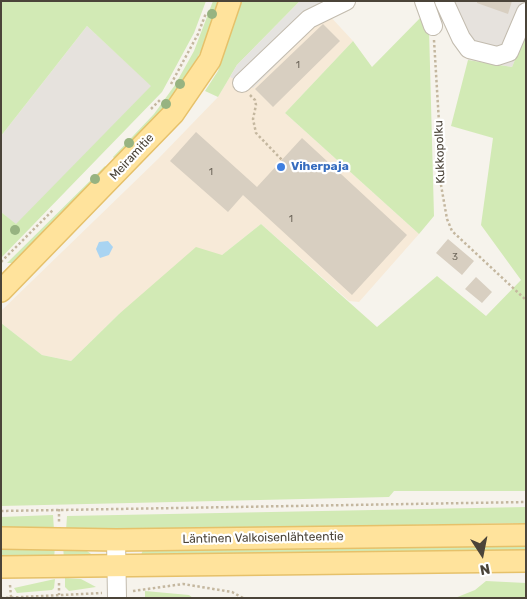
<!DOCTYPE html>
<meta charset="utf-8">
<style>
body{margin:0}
#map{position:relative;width:527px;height:599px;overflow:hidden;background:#f6f3ec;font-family:Rubik,sans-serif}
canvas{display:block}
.frame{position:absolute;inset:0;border:2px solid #4b4439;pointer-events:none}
.north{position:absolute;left:457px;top:529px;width:50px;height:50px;-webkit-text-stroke:4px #fff;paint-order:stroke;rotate:169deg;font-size:14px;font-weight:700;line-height:20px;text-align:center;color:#4b4439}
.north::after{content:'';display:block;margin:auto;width:18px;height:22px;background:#4b4439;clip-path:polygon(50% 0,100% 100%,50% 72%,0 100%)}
</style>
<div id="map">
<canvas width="527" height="599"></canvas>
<div class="frame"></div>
<div class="north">N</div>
</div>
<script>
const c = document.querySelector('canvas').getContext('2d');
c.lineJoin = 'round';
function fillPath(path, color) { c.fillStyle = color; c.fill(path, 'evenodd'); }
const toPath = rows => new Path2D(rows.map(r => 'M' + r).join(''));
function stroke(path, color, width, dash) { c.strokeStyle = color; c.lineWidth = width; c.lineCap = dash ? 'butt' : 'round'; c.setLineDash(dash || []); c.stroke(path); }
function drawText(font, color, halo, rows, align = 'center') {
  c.font = font + ' Rubik,sans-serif'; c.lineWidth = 4.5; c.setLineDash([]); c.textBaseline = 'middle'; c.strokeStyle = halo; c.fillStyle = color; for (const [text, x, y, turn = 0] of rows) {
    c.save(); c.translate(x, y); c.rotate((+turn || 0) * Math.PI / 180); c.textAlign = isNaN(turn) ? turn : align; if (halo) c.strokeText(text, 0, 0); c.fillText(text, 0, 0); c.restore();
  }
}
fillPath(toPath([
 [300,1,316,1,353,41,285,113,419,234,359,302,349,301,261,224,222,255,119,314,71,361,42,355,1,323,1,311,158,159,218,97,237,65]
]), '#f7ead8');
fillPath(toPath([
 [440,1,526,1,526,34,512,67,468,60,436,12],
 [87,26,152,86,16,225,1,212,1,136]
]), '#e6e2dd');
fillPath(toPath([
 [1,1,206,1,194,33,162,92,1,258,1,212,16,224,151,86,87,26,1,136],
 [213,1,220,1,207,39,191,70,161,113,116,161,113,157,154,114,175,85,194,51],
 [241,1,300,1,237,65,218,97,205,91,218,71],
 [425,13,429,29,434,216,419,234,285,113,353,41,372,67],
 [526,34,526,491,394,491,389,497,1,506,1,323,42,355,71,361,119,314,196,247,222,255,261,224,377,327,437,276,486,316,521,280,481,225,493,138,451,126,468,60,512,67],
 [105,166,108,169,13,263,7,263],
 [526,507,526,523,66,531,67,516],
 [53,515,54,530,1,531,1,517],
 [526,543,526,551,140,557,143,550],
 [63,544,87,551,98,559,64,561],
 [1,545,55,545,54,560,1,560],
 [65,578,81,579,96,587,69,591,65,587],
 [55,579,54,588,52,590,17,593,14,588],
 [486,581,526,583,526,598,455,598,475,590],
 [145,591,189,595,193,598,145,598]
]), '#d2eab5');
fillPath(toPath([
 [300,1,358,1,322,19,253,88,230,77,237,65]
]), '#e5e3e0');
fillPath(toPath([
 [108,241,113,247,109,255,100,258,96,249,99,242]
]), '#a9d4f2');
fillPath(toPath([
 [477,1,512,1,508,14,477,3],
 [323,24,340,41,273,107,255,89],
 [196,132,257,187,302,138,407,235,352,295,243,195,228,212,170,161],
 [448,239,474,261,462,275,436,253],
 [476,277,492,292,482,303,465,289]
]), '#d8cfc1');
const minor = toPath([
 [424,1,433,26],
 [444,1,461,38,469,49,497,56,509,52,526,12],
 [242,83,309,19,346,1],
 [116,540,117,598]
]);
const major = toPath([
 [1,291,173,114,210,60,230,1],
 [1,538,116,540,526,535],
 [1,567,526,561]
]);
stroke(minor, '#c2bbae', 20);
stroke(major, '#e6c16a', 24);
stroke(toPath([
 [434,40,440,139,438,168,447,219,452,231,526,300],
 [171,84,198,34,206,13],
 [250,95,255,100,256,105,253,119,256,133,282,160],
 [151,109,161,99],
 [1,262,53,210],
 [59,509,59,523],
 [1,511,526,502],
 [59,583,59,595],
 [10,585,11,597],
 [133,591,183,584,232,592,243,598],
 [1,598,102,593]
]), '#c4b79f', 2.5, [2.5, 2.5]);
stroke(minor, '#fff', 18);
stroke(major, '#ffe39c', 21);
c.fillStyle = '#97b381';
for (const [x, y] of [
 [212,14],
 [180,84],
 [166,104],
 [129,143],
 [95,179],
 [15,230]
]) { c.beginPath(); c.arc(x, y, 5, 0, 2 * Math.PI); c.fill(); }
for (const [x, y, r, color] of [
 [281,167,5,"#3f7fe0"]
]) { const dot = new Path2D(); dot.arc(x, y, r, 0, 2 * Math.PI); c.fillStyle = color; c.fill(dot); stroke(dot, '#fff', 2); }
drawText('10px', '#6e675b', null, [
 ["1",298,65],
 ["1",211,172],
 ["1",291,219],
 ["3",455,257]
]);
drawText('12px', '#4b4439', '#fff', [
 ["Kukkopolku",440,152,-92],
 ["Meiramitie",132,157,-47],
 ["Läntinen Valkoisenlähteentie",263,538,-1]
]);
drawText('bold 12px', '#366cbe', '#fff', [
 ["Viherpaja",291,167]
], 'left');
</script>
